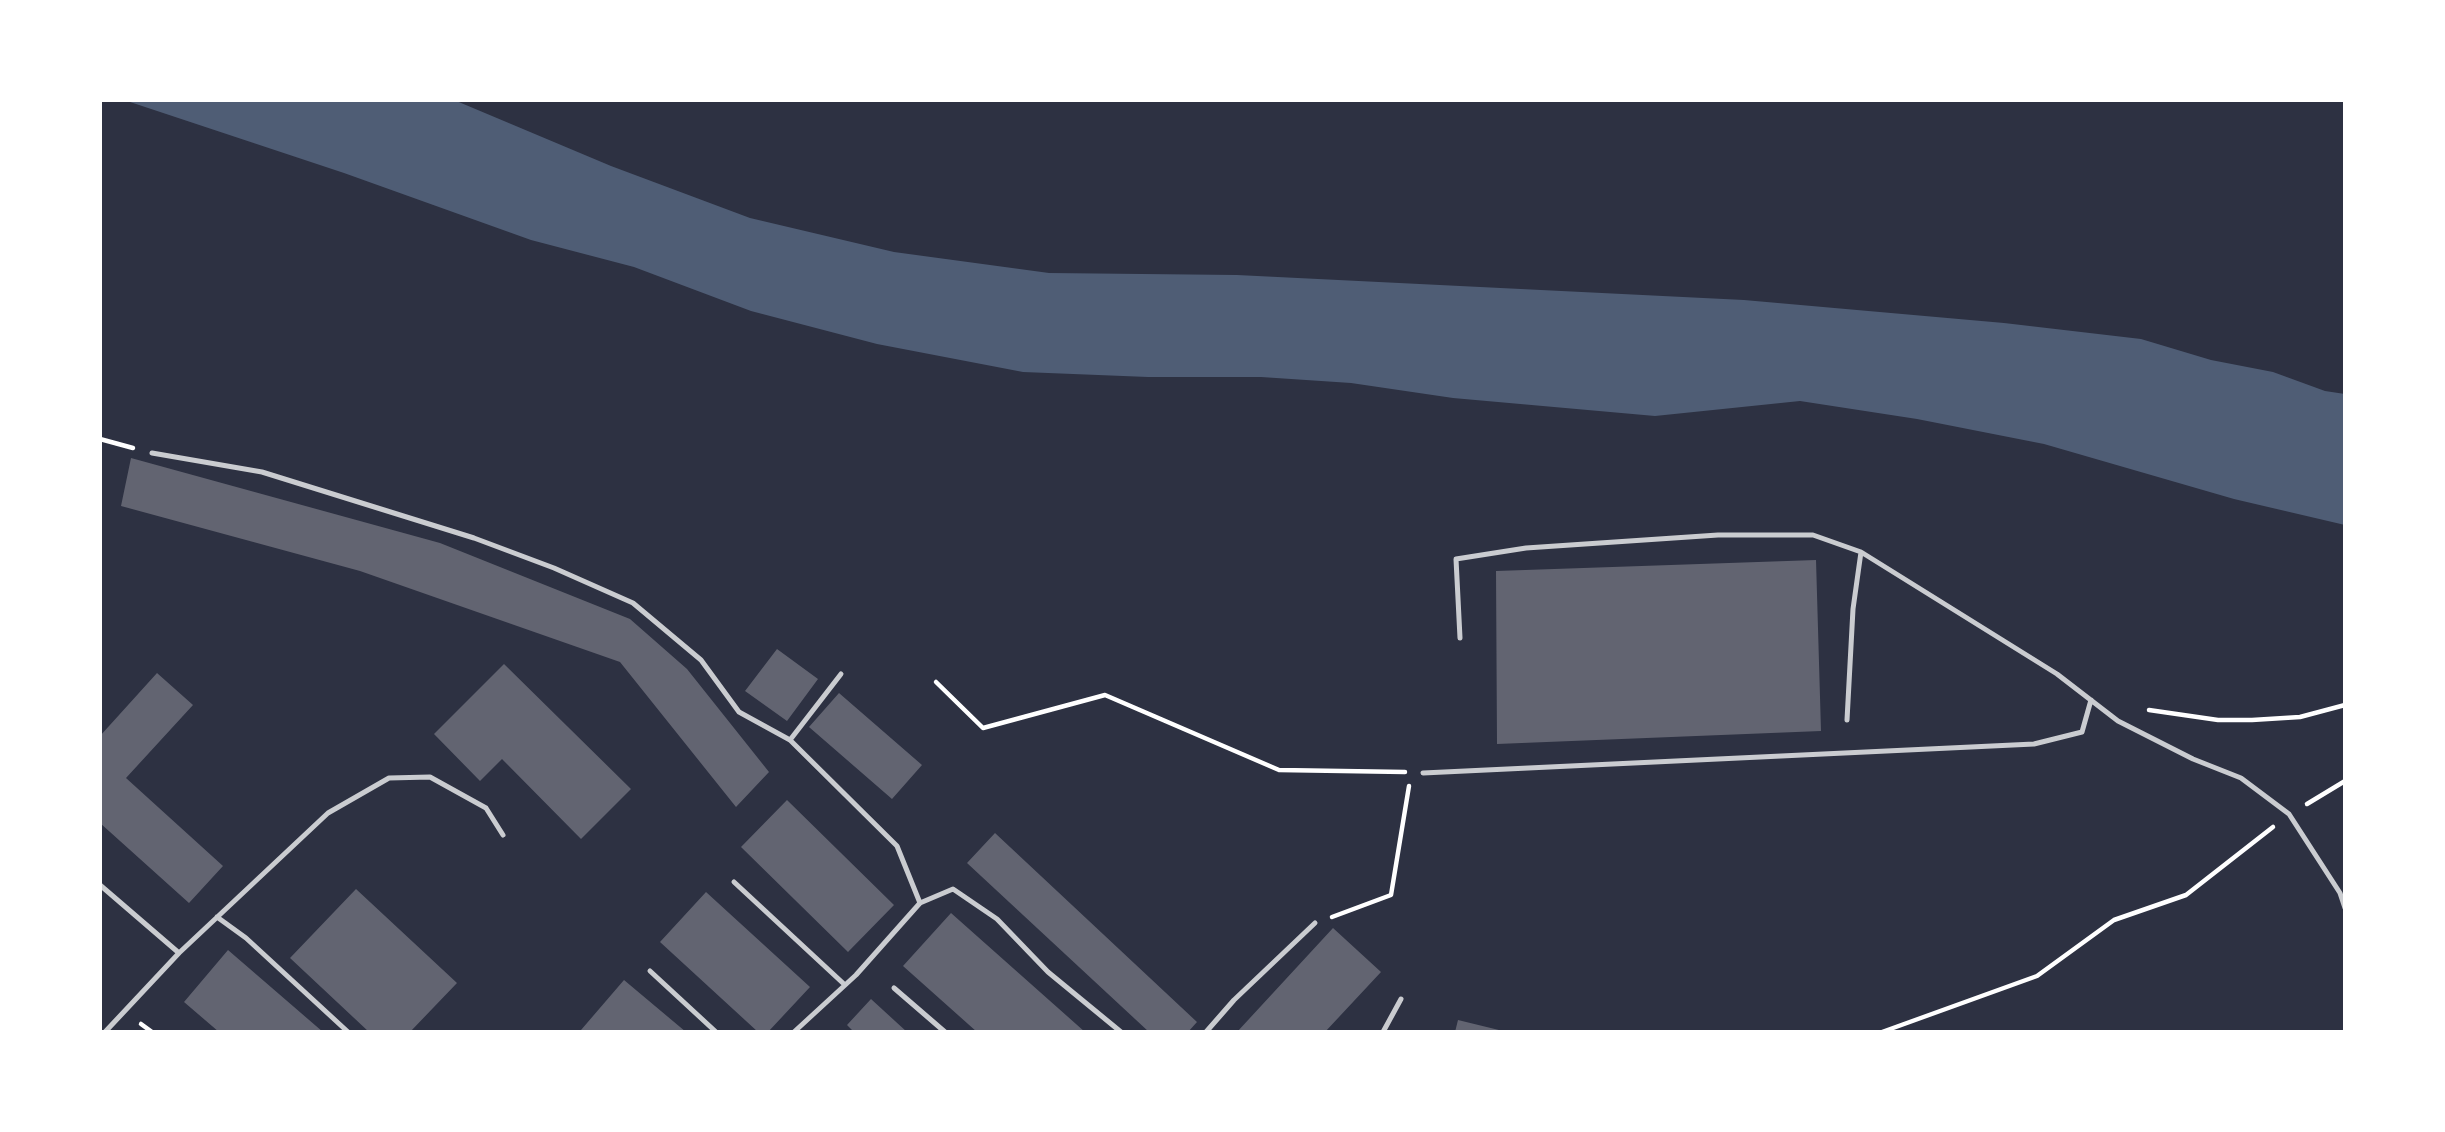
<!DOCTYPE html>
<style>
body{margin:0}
#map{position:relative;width:2445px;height:1132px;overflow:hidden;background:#2d3142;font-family:Inter,sans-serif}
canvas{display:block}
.frame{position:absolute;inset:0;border:102px solid #fff;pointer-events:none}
</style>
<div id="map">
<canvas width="2445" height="1132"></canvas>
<div class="frame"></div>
</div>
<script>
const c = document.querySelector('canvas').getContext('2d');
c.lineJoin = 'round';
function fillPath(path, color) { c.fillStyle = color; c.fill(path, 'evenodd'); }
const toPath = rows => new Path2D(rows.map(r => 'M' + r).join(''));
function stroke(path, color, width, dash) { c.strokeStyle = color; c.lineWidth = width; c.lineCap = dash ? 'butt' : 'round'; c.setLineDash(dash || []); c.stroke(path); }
fillPath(toPath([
 [124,100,454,100,611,166,750,218,894,252,1049,273,1237,275,1744,300,2004,323,2141,339,2211,360,2273,372,2325,391,2345,394,2345,525,2234,499,2044,444,1917,419,1800,401,1655,416,1453,398,1351,383,1261,377,1148,377,1023,372,877,344,751,311,634,267,531,240,344,173]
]), '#4f5d75');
fillPath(toPath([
 [131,458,440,543,630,619,687,669,769,772,736,807,620,662,360,571,121,506],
 [1816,560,1821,731,1497,744,1496,571],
 [777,649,818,679,787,721,745,691],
 [504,664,631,789,581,839,502,759,480,781,434,734],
 [157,673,193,705,126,778,223,866,189,903,100,823,100,736],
 [839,693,922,765,892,799,809,727],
 [787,800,894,905,848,952,741,847],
 [995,833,1197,1022,1188,1032,1149,1032,967,863],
 [356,889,457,983,410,1032,369,1032,290,958],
 [706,892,810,987,768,1032,758,1032,660,942],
 [951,913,1085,1032,977,1032,903,966],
 [1333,928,1381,972,1325,1032,1237,1032],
 [228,950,323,1032,219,1032,184,1002],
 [624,980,686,1032,581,1030],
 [871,999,907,1032,854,1032,847,1025],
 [1458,1020,1503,1031,1503,1032,1455,1032]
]), '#626471');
stroke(toPath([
 [100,439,133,448],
 [936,682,983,728,1105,695,1279,770,1405,772],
 [2149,710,2218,720,2252,720,2300,717,2345,705],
 [2307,804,2345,781],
 [1332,917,1391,895,1409,786],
 [141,1024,152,1032],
 [1882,1032,2037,976,2114,920,2186,895,2273,827]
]), '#fff', 4.5);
stroke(toPath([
 [152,453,262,472,474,538,554,568,633,603,701,660,739,712,790,740,897,846,920,903,856,975,794,1032],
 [1460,638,1456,559,1526,548,1718,535,1813,535,1861,552],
 [1847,720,1853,609,1861,552,2057,674,2118,721,2193,759,2241,778,2289,814,2340,893,2345,908],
 [790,740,841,674],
 [1423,773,2034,744,2082,732,2091,700],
 [734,882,845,985],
 [100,885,179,953],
 [920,903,953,889,997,919,1048,972,1121,1032],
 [217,917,246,938,348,1032],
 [650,971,716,1032],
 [894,988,945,1032],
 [105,1032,179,953,328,813,389,778,430,777,486,808,503,835],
 [1206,1032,1234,1000,1315,923],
 [1383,1032,1401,999]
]), '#caccd0', 5);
</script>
